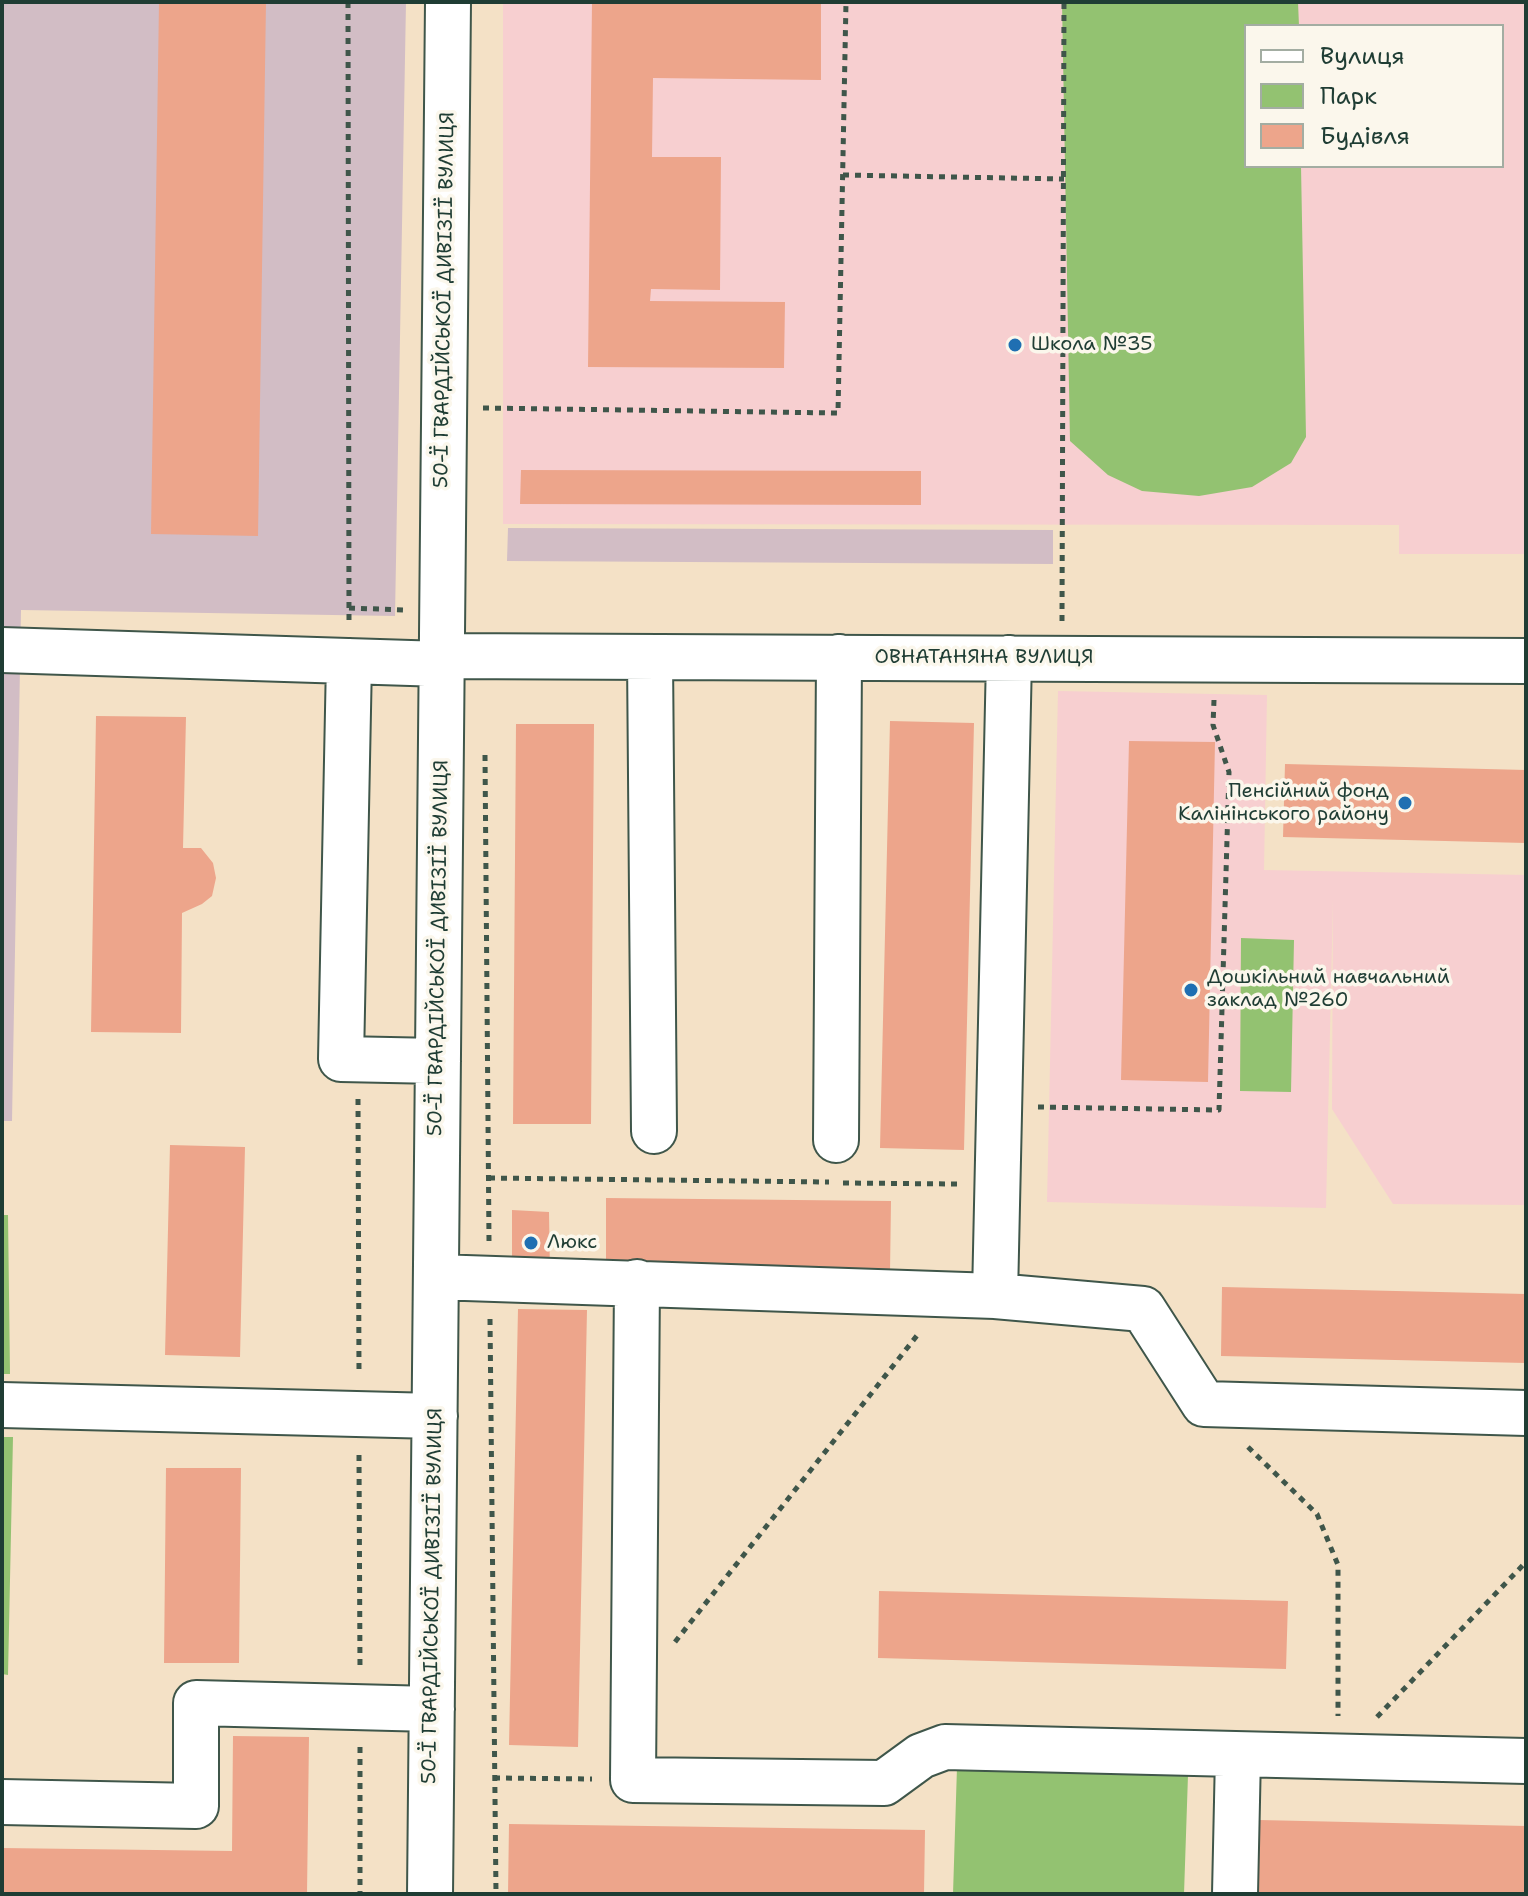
<!DOCTYPE html>
<meta charset="utf-8">
<style>
body{margin:0}
#map{position:relative;width:1528px;height:1896px;overflow:hidden;background:#f4e1c6;font-family:"Shantell Sans",sans-serif}
canvas{display:block}
.frame{position:absolute;inset:0;border:4px solid #1f3d34;pointer-events:none}
.legend{position:absolute;left:1244px;top:24px;width:260px;height:144px;box-sizing:border-box;background:#fbf7ec;border:2px solid #a3ada2;margin:0;padding:10px 14px;list-style:none;font-size:24px;color:#1f3d34}
.legend li{display:flex;align-items:center;gap:16px;height:40px}
.legend b{width:40px;border:2px solid #a3ada2}
</style>
<div id="map">
<canvas width="1528" height="1896"></canvas>
<div class="frame"></div>
<ul class="legend">
<li><b style="height:10px;background:#fff"></b>Вулиця</li>
<li><b style="height:22px;background:#93c271"></b>Парк</li>
<li><b style="height:22px;background:#eda58b"></b>Будівля</li>
</ul>
</div>
<script>
const c = document.querySelector('canvas').getContext('2d');
c.lineJoin = 'round';
function fillPath(path, color) { c.fillStyle = color; c.fill(path, 'evenodd'); }
const toPath = rows => new Path2D(rows.map(r => 'M' + r).join(''));
function stroke(path, color, width, dash) { c.strokeStyle = color; c.lineWidth = width; c.lineCap = dash ? 'butt' : 'round'; c.setLineDash(dash || []); c.stroke(path); }
function drawText(font, color, halo, rows, align = 'center') {
  c.font = font + ' "Shantell Sans",sans-serif'; c.lineWidth = 7; c.setLineDash([]); c.textBaseline = 'middle'; c.strokeStyle = halo; c.fillStyle = color; for (const [text, x, y, turn = 0] of rows) {
    c.save(); c.translate(x, y); c.rotate((+turn || 0) * Math.PI / 180); c.textAlign = isNaN(turn) ? turn : align; if (halo) c.strokeText(text, 0, 0); c.fillText(text, 0, 0); c.restore();
  }
}
fillPath(toPath([
 [503,2,1526,2,1526,554,1399,554,1399,525,503,524],
 [1246,26,1502,26,1502,166,1246,166],
 [1058,691,1267,695,1264,870,1526,875,1526,1205,1393,1204,1332,1109,1333,899,1326,1208,1047,1202]
]), '#f7cfd0');
fillPath(toPath([
 [2,2,406,2,395,616,21,610,12,1121,2,1121],
 [508,528,1053,530,1053,564,507,561]
]), '#d2bdc5');
fillPath(toPath([
 [1062,2,1298,2,1299,26,1246,26,1246,166,1301,166,1306,437,1291,463,1252,487,1199,496,1142,491,1108,475,1070,441],
 [1241,938,1294,940,1291,1092,1240,1091],
 [2,1215,8,1215,10,1374,2,1374],
 [2,1437,13,1437,8,1675,2,1674],
 [957,1767,1188,1775,1184,1894,953,1894]
]), '#93c271');
fillPath(toPath([
 [159,2,266,2,258,536,151,534],
 [592,2,821,2,821,80,653,78,652,157,721,157,720,290,651,289,650,301,785,302,784,368,588,367],
 [521,470,921,471,921,505,520,504],
 [96,716,186,717,183,848,201,848,213,863,216,878,212,896,202,904,182,913,181,1033,91,1032],
 [890,721,974,723,964,1150,880,1148],
 [516,724,594,724,591,1124,513,1124],
 [1129,741,1215,742,1208,1082,1121,1080],
 [1285,764,1526,770,1526,843,1283,837],
 [170,1145,245,1147,240,1357,165,1355],
 [606,1198,891,1201,890,1272,606,1269],
 [512,1210,549,1212,550,1275,512,1275],
 [1222,1287,1526,1294,1526,1363,1221,1356],
 [518,1309,587,1310,578,1747,509,1745],
 [166,1468,241,1468,239,1663,164,1663],
 [879,1591,1288,1601,1286,1669,878,1658],
 [233,1736,309,1737,307,1894,2,1894,2,1848,232,1851],
 [1259,1820,1526,1826,1526,1894,1257,1894],
 [509,1824,925,1830,924,1894,508,1894]
]), '#eda58b');
const minor = toPath([
 [2,650,442,664],
 [442,656,1526,661],
 [650,657,654,1131],
 [349,661,341,1059,438,1061],
 [836,1140,839,657],
 [436,1277,995,1296,1143,1309,1204,1404,1526,1413],
 [637,1282,633,1780,884,1783,921,1756,945,1747,1526,1761],
 [995,1296,1009,658],
 [2,1405,435,1416],
 [2,1802,196,1806,196,1703,432,1709],
 [430,1894,448,2],
 [1235,1894,1238,1755]
]);
stroke(minor, '#3f564a', 48);
stroke(toPath([
 [348,2,349,620],
 [843,175,1064,179],
 [483,408,838,413,846,2],
 [349,608,404,610],
 [1062,621,1064,2],
 [485,755,489,1241],
 [358,1099,359,1373],
 [1038,1107,1219,1110,1229,772,1213,725,1214,700],
 [489,1178,829,1182],
 [843,1183,957,1184],
 [490,1319,496,1894],
 [1248,1447,1317,1514,1338,1565,1338,1716],
 [359,1455,360,1669],
 [675,1642,919,1333],
 [1377,1717,1526,1562],
 [360,1747,360,1894],
 [494,1778,592,1779]
]), '#3f564a', 5, [6, 6]);
stroke(minor, '#fff', 44);
for (const [x, y, r, color] of [
 [1015,345,8,"#1f6fb2"],
 [1405,803,8,"#1f6fb2"],
 [1191,990,8,"#1f6fb2"],
 [531,1243,8,"#1f6fb2"]
]) { const dot = new Path2D(); dot.arc(x, y, r, 0, 2 * Math.PI); c.fillStyle = color; c.fill(dot); stroke(dot, '#fbf7ec', 3); }
drawText('20px', '#1f3d34', '#fbf7ec', [
 ["50-Ї ГВАРДІЙСЬКОЇ ДИВІЗІЇ ВУЛИЦЯ",445,300,-89],
 ["ОВНАТАНЯНА ВУЛИЦЯ",984,658],
 ["50-Ї ГВАРДІЙСЬКОЇ ДИВІЗІЇ ВУЛИЦЯ",439,948,-89],
 ["50-Ї ГВАРДІЙСЬКОЇ ДИВІЗІЇ ВУЛИЦЯ",433,1596,-89]
]);
drawText('20px', '#1f3d34', '#fbf7ec', [
 ["Школа №35",1031,345],
 ["Пенсійний фонд",1389,792,"right"],
 ["Калінінського району",1389,815,"right"],
 ["Дошкільний навчальний",1207,978],
 ["заклад №260",1207,1001],
 ["Люкс",547,1243]
], 'left');
</script>
